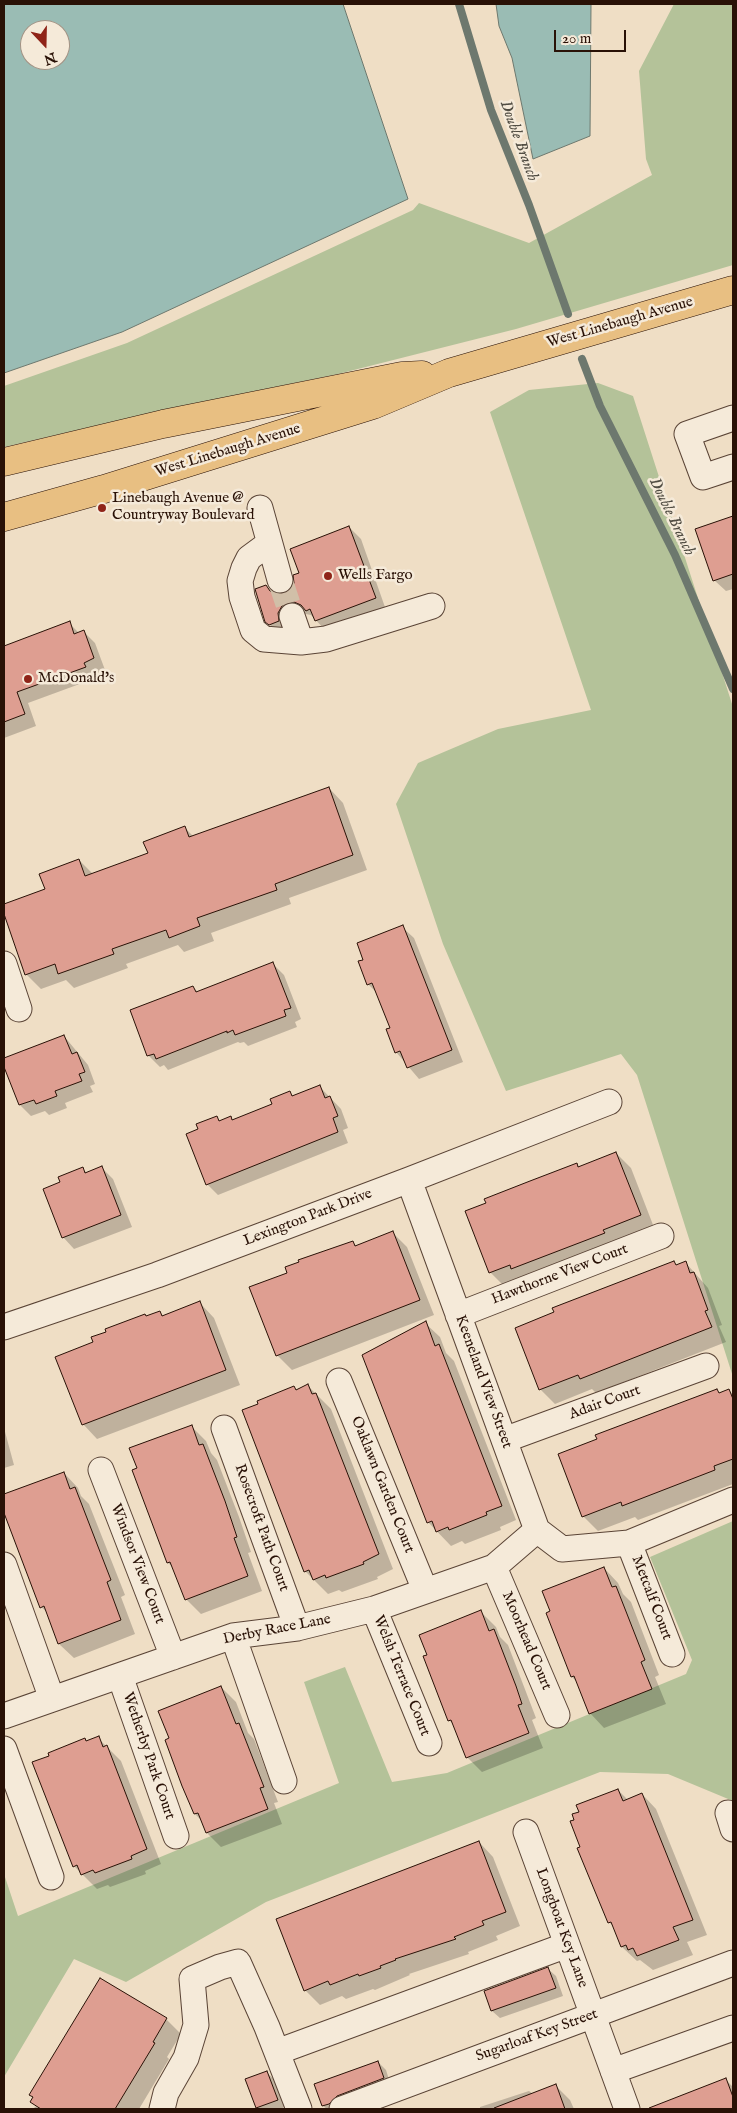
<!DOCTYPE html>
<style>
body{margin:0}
#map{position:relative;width:737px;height:2113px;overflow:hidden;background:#efdec5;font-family:"IM FELL English",serif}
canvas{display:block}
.frame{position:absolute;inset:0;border:5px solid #291106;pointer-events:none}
.north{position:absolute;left:20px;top:20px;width:50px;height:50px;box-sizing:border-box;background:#f5ead9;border:1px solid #a39385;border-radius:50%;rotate:159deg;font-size:14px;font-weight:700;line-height:20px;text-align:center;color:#291106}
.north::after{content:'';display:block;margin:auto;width:18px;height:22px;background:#8f2418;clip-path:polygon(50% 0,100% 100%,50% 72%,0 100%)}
.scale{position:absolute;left:554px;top:30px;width:72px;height:22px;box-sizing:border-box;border:2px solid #291106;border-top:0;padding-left:6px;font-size:15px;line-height:18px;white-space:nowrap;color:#291106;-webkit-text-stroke:4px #f5ead9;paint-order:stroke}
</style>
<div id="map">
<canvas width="737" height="2113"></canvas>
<div class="frame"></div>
<div class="north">N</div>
<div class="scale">20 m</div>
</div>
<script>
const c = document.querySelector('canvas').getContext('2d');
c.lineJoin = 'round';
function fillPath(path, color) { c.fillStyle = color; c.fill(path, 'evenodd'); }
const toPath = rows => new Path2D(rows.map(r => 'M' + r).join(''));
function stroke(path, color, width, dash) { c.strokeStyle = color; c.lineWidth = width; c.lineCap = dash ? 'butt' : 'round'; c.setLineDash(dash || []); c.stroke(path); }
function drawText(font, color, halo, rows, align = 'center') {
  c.font = font + ' "IM FELL English",serif'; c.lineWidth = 5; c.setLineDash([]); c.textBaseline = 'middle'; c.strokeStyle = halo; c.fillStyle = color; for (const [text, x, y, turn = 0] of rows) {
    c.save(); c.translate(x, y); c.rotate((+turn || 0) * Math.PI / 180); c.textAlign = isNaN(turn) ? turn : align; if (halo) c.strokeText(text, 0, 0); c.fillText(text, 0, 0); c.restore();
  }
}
fillPath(toPath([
 [674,4,733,4,733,265,516,329,338,374,160,411,4,447,4,386,127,343,413,210,419,203,529,243,652,175,646,159,639,71],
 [598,383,633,396,733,707,733,1377,637,1075,621,1054,506,1091,443,944,396,804,418,763,498,729,591,710,490,412,529,390],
 [733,1521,733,1801,668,1774,600,1772,266,1902,126,1982,74,1959,4,2077,4,1874,18,1916,339,1783,304,1682,345,1667,392,1782,447,1773,686,1674,692,1660,650,1557]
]), '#b4c299');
const water = toPath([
 [4,4,343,4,408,199,122,332,4,373,4,4],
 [30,30,60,30,60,60,30,60,30,30],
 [496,4,591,4,590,136,533,159,512,58,499,26,496,4]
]);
fillPath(water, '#9abcb4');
stroke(water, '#6d786e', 1);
fillPath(toPath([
 [733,517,733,589,726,591,714,580,697,530],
 [349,527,361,539,386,610,327,632,311,615,300,613,278,633,266,621,266,586,274,594,285,595,292,591,300,574],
 [69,623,79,633,84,632,95,643,105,670,94,674,96,678,28,703,36,726,4,738,4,647],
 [329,788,343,803,367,870,289,898,291,904,211,933,214,941,184,952,178,945,126,964,128,968,74,988,66,980,41,989,26,974,4,911,4,906,46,890,79,860,93,874,149,854,185,828,194,837],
 [402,927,414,938,463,1062,419,1079,396,1052,392,1028,378,994,368,984,365,960],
 [272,963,284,975,301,1019,295,1022,297,1027,248,1046,244,1042,240,1043,238,1042,168,1070,164,1065,160,1067,148,1055,193,987,198,992],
 [64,1036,88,1065,95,1084,90,1086,93,1092,65,1103,67,1108,49,1115,45,1111,31,1116,20,1105,4,1060],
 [320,1087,341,1109,348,1128,343,1130,348,1143,218,1195,207,1184,200,1130,216,1117,221,1122,230,1118,233,1120,274,1105,290,1093,294,1097],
 [616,1153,631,1168,655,1230,505,1287,490,1272,577,1164,580,1168],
 [102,1168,113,1179,132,1227,74,1249,63,1237,62,1183,83,1169,87,1173],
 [393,1233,407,1247,434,1315,292,1370,277,1355,289,1273,353,1242,357,1247],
 [685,1262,708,1288,722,1325,719,1326,726,1342,596,1393,592,1389,555,1404,540,1389,556,1313,674,1263,677,1266],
 [200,1303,214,1318,240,1385,97,1439,83,1424,95,1343,160,1312,164,1317],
 [425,1323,440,1337,446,1353,454,1361,516,1520,500,1527,501,1530,465,1544,462,1541,451,1546,428,1522,364,1356],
 [308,1386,331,1409,393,1569,377,1577,378,1579,342,1592,339,1590,328,1594,305,1571,259,1405,294,1387,298,1391],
 [717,1390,720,1394,729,1390,733,1395,733,1484,638,1520,635,1517,598,1531,583,1516],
 [191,1426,206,1441,211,1453,217,1460,239,1517,251,1552,248,1553,262,1591,201,1614,186,1599,174,1568,168,1563],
 [4,1428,14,1465,4,1468],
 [64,1473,78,1488,81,1496,89,1504,125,1595,121,1597,135,1634,74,1658,59,1644,48,1613,41,1607,4,1498,4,1495],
 [604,1568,618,1583,623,1594,631,1602,659,1675,655,1677,666,1704,604,1728,590,1713,578,1683,572,1677],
 [481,1612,496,1627,500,1637,508,1645,536,1718,532,1720,543,1748,482,1772,467,1757,455,1726,449,1720,428,1656],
 [221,1687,236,1702,248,1733,254,1739,278,1802,274,1803,282,1824,221,1847,207,1833,202,1821,195,1814,170,1739],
 [98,1738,121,1761,161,1864,145,1871,146,1874,110,1887,108,1885,97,1889,74,1866,85,1740,87,1742],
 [618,1790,628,1800,642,1794,656,1809,707,1935,687,1942,693,1955,653,1970,640,1960,637,1961,622,1947,615,1928,609,1922,582,1847,575,1820,580,1812],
 [479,1842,493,1857,520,1926,496,1936,498,1940,468,1952,469,1954,409,1974,410,1975,375,1990,373,1989,346,1999,342,1996,320,2005,305,1990],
 [548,1969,556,1976,563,1996,500,2018,492,2011,486,1992],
 [166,2019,181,2034,167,2057,169,2059,139,2109,33,2109,36,2106,32,2102,34,2098,31,2095],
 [378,2062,386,2070,391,2086,339,2109,327,2109,323,2106],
 [267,2073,275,2080,285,2107,280,2109,259,2109,257,2107],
 [726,2080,733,2087,733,2109,677,2109,674,2100],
 [555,2085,570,2100,574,2109,480,2109,480,2107,529,2091,533,2094]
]), '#0003');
stroke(toPath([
 [459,4,491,110,529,205,568,314],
 [582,359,600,406,675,555,733,689]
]), '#6d786e', 8);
const building = toPath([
 [733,516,733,574,713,581,695,529,733,516],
 [349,526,376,598,315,621,310,609,306,611,301,605,294,602,288,602,282,606,278,613,279,621,269,625,265,622,255,589,266,585,270,591,277,594,284,594,291,590,294,583,293,575,299,573,290,549,349,526],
 [70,621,74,634,84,630,94,658,84,663,86,667,17,692,25,714,4,722,4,646,70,621],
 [329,787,353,855,275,884,277,890,197,918,200,926,169,938,166,930,112,949,114,954,58,974,55,964,25,975,4,914,4,904,45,889,39,874,79,859,85,876,148,853,143,842,185,826,189,837,329,787],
 [403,925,452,1050,407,1068,400,1051,395,1053,386,1029,390,1028,372,983,367,985,358,961,363,960,357,943,403,925],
 [273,962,291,1008,284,1010,286,1016,235,1035,233,1030,227,1033,227,1031,156,1059,154,1054,147,1056,130,1010,193,986,196,992,273,962],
 [64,1035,72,1054,77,1052,85,1072,79,1074,82,1081,55,1091,57,1096,36,1104,34,1100,19,1105,4,1067,4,1058,64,1035],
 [320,1085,325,1098,330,1096,338,1116,333,1118,338,1132,206,1185,186,1134,198,1129,196,1124,217,1116,219,1121,231,1116,232,1120,272,1104,270,1099,290,1091,292,1096,320,1085],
 [616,1152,641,1215,603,1230,605,1233,511,1269,510,1265,489,1273,465,1211,486,1203,484,1199,530,1181,577,1163,578,1167,616,1152],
 [102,1166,121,1215,62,1238,43,1189,60,1182,58,1177,83,1167,85,1173,102,1166],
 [393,1231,420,1300,276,1356,249,1287,287,1273,285,1267,299,1262,298,1260,353,1241,355,1246,393,1231],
 [674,1261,676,1265,686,1261,690,1273,694,1272,708,1310,705,1311,712,1327,580,1379,578,1375,539,1390,515,1328,554,1312,552,1308,674,1261],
 [200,1301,226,1370,82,1425,55,1357,93,1342,91,1337,106,1332,105,1329,145,1314,146,1316,160,1311,162,1316,200,1301],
 [426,1321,435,1346,439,1344,502,1506,486,1512,487,1515,449,1530,448,1527,436,1532,432,1521,427,1523,362,1355,426,1321],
 [308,1384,312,1394,316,1393,379,1554,363,1562,364,1564,326,1578,325,1575,313,1580,309,1570,304,1572,242,1410,258,1404,257,1401,294,1386,296,1390,308,1384],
 [717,1389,719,1393,729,1389,733,1399,733,1459,714,1466,715,1470,622,1506,621,1502,582,1517,558,1454,597,1439,595,1435,717,1389],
 [192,1425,199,1445,203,1444,225,1501,237,1537,234,1538,248,1576,185,1600,170,1562,167,1563,132,1470,137,1468,129,1448,192,1425],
 [64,1472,70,1489,75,1487,97,1544,111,1580,107,1582,121,1620,58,1644,44,1606,40,1608,4,1513,4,1494,64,1472],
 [604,1567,612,1587,616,1586,627,1614,645,1660,641,1662,652,1689,589,1714,574,1676,571,1677,546,1613,550,1611,542,1591,604,1567],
 [481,1610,489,1631,494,1629,516,1686,522,1704,518,1705,529,1733,466,1758,451,1720,448,1721,423,1656,427,1655,419,1635,481,1610],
 [221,1686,236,1724,239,1723,264,1787,260,1788,268,1809,206,1833,198,1813,194,1814,182,1786,165,1740,169,1738,158,1711,221,1686],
 [99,1736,103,1747,107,1745,147,1849,131,1856,132,1859,95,1873,93,1870,81,1875,77,1865,73,1867,32,1762,49,1756,48,1753,85,1738,86,1741,99,1736],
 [618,1789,623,1801,642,1793,693,1920,673,1927,679,1940,637,1956,633,1948,628,1950,626,1945,621,1947,611,1922,608,1923,577,1848,580,1847,570,1821,574,1820,572,1814,579,1812,576,1805,618,1789],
 [479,1841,506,1912,482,1921,484,1925,454,1937,456,1939,395,1959,396,1960,380,1966,381,1968,359,1976,358,1974,330,1985,328,1981,304,1991,276,1919,479,1841],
 [548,1967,556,1988,491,2011,484,1991,548,1967],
 [100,1978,167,2018,153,2042,155,2043,115,2109,41,2109,30,2102,33,2097,29,2095,100,1978],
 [378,2061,384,2078,337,2096,329,2104,322,2106,314,2084,378,2061],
 [267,2071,278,2100,256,2108,245,2079,267,2071],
 [726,2078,733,2097,733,2109,650,2109,649,2108,726,2078],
 [556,2084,565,2109,494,2109,494,2108,556,2084]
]);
fillPath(building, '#de9e91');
stroke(building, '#291106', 1);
stroke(toPath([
 [280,580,292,616]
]), '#d1bfa8', 25, [25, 12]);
const minor = toPath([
 [733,418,687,434,703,477,733,467],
 [260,508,280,580],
 [268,544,249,558,244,568,240,581,242,597,253,630,264,639,301,642,326,639,432,606],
 [292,616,301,642],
 [4,964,19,1009],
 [458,1315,661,1236],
 [4,1327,157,1275,409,1180,609,1102],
 [339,1381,425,1590],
 [224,1428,297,1628],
 [504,1440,706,1366],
 [101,1470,173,1657],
 [537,1530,562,1549,629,1543,733,1500],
 [629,1543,672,1654],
 [4,1565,52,1699],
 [494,1567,557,1715],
 [374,1609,429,1743],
 [233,1636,284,1781],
 [120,1676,176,1836],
 [4,1716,233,1636,297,1628,374,1609,494,1567,537,1530,409,1180],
 [4,1749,51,1877],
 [728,1813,733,1829],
 [526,1832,627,2109],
 [277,2052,567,1945],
 [613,2071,733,2028],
 [162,2109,166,2093,186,2058,196,2025,192,1979,220,1967,238,1962,267,2027,299,2109],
 [342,2109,733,1963]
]);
const major = toPath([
 [4,462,163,424,402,376,422,375],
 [4,517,104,489,373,405,449,373,733,290]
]);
stroke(minor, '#5a4436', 27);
stroke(major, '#291106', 29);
stroke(minor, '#f5ead9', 25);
stroke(major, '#e8bf82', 28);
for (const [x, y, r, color] of [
 [102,508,5,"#8f2418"],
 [328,576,5,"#8f2418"],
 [28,679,5,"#8f2418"]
]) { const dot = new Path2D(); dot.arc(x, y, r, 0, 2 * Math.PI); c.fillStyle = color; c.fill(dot); stroke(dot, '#f5ead9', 2); }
drawText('15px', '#291106', '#f5ead9', [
 ["West Linebaugh Avenue",620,323,-16],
 ["West Linebaugh Avenue",228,451,-17],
 ["Lexington Park Drive",308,1218,-21],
 ["Hawthorne View Court",560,1275,-21],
 ["Keeneland View Street",483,1382,70],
 ["Adair Court",605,1403,-20],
 ["Oaklawn Garden Court",382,1485,68],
 ["Rosecroft Path Court",261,1528,70],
 ["Windsor View Court",137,1564,69],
 ["Metcalf Court",651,1598,69],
 ["Derby Race Lane",277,1630,-11],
 ["Moorhead Court",526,1641,67],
 ["Welsh Terrace Court",401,1676,68],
 ["Wetherby Park Court",148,1756,71],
 ["Longboat Key Lane",561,1928,70],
 ["Sugarloaf Key Street",537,2036,-20]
]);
drawText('15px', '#291106', '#f5ead9', [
 ["Linebaugh Avenue @",112,499],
 ["Countryway Boulevard",112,516],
 ["Wells Fargo",338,576],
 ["McDonald's",38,679]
], 'left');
drawText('italic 16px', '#514d43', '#f5ead9', [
 ["Double Branch",518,141,70],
 ["Double Branch",671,517,64]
]);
</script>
